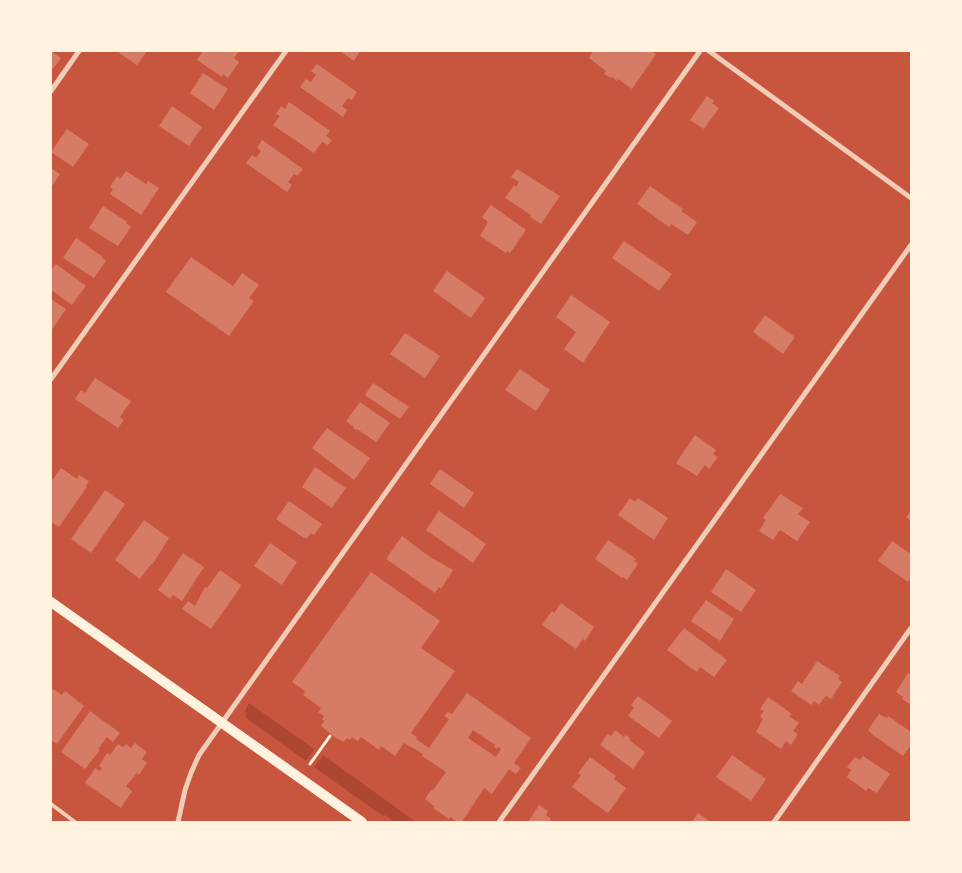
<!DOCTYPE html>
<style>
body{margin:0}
#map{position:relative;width:962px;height:873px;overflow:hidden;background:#c8553d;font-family:Spectral,serif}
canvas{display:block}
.frame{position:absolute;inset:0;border:52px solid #fff3e0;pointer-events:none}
</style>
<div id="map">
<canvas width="962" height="873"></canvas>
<div class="frame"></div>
</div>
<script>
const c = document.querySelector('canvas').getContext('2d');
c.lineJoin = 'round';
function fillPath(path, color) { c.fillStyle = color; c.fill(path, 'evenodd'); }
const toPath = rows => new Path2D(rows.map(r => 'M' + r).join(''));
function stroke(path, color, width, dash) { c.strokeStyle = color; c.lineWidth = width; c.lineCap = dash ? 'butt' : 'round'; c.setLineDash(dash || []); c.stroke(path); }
fillPath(toPath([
 [249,703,314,749,306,761,246,718,245,711],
 [323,755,416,822,395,822,385,815,383,816,314,767]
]), '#ae4732');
fillPath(toPath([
 [51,51,61,58,53,69,51,68],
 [120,51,147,51,137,65,119,53],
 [203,51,239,51,234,58,239,62,228,78,223,74,222,77,197,60],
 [340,51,360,51,354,61],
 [593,51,651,51,656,54,632,89,618,79,617,81,612,77,611,78,604,74,606,71,589,58],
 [317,64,357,92,352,100,348,98,342,106,347,110,343,117,300,87,306,79,311,82,316,75,311,71],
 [203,73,228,89,214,110,190,93],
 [707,96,714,101,712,103,719,108,704,129,690,120],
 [289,102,330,131,326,136,332,140,328,145,322,142,314,153,273,125,280,116,276,114,281,106,285,109],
 [172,106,202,127,189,146,159,126],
 [67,129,89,144,73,167,51,152],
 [262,140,303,169,297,176,294,174,288,182,292,185,287,192,246,163,252,155,256,158,261,151,257,148],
 [51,168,60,174,53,185,51,184],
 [517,169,560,196,541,224,530,217,531,215,505,198,514,185,516,187,519,182,511,177],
 [126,171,146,184,148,181,159,188,141,215,110,194,113,189,110,187,117,176,120,179],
 [650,186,683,209,681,211,697,222,688,235,671,224,669,227,637,204],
 [491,205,526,230,510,253,507,251,506,253,480,236,488,222,482,217],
 [103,206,127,222,126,223,131,227,118,246,89,228],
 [76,238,103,257,102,258,106,261,94,278,63,258],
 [624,241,672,274,659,291,612,258],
 [191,257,233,286,242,273,259,285,249,298,254,301,229,336,166,292],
 [56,264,86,286,72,305,51,290,51,270],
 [447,271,485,298,471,318,433,291],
 [571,295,610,322,583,363,564,349,576,332,556,317],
 [51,299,66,309,51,331],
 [765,315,795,337,783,354,753,332],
 [405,333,440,356,425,378,390,354],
 [520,369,550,390,536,411,505,390],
 [95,378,131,401,120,417,124,420,118,428,75,399,81,390,85,393],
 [373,383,409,407,400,419,365,395],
 [360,402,390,423,376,442,357,429,356,430,353,428,354,427,346,421],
 [327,428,370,458,354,480,312,448],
 [695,435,716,450,713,454,718,457,709,469,705,465,697,476,676,463],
 [315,467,346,488,332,508,302,487],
 [61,468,77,479,79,475,89,481,86,486,87,487,59,527,51,522,51,482],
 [440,469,474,493,464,508,430,484],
 [105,490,125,504,91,553,71,539],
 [780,494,803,508,798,514,810,522,797,541,780,530,773,540,759,531,766,520,763,518],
 [630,498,635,502,638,498,668,518,654,540,618,515],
 [289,501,322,524,314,535,311,533,307,538,304,538,276,519],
 [911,510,911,521,906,517],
 [439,511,486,544,473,563,426,530],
 [144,520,169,538,152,565,151,564,140,579,115,560],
 [402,536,430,557,453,570,441,589,439,587,435,593,386,559],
 [608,540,636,559,634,561,638,564,627,580,623,577,622,578,595,559],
 [892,541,911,554,911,581,909,580,908,582,878,561],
 [270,543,297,562,282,585,254,566],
 [183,553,204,567,182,601,173,595,170,599,158,590],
 [726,569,756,590,741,612,711,592],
 [220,570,241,585,239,589,211,629,182,609,188,601,195,606,205,587,207,588],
 [371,572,440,621,421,648,455,671,411,733,417,737,416,739,429,748,449,719,444,716,448,712,452,714,467,693,531,738,514,763,521,768,516,774,509,769,492,794,484,788,462,822,457,822,450,817,449,819,433,808,434,806,425,799,432,789,433,790,446,772,422,756,423,754,404,743,395,756,381,746,379,750,361,737,358,741,352,737,350,740,347,738,344,742,336,738,321,726,324,721,322,719,324,716,318,712,321,708,303,695,305,691,292,682],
 [473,730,495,745,494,747,497,749,498,747,501,749,496,757,468,738],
 [706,600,734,619,720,641,691,621],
 [561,603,594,627,585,641,583,639,576,649,542,625,552,611,554,613],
 [684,628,727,660,714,677,700,667,697,672,667,650],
 [817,661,840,676,838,679,842,682,831,699,826,696,819,705,814,701,811,705,791,691,798,681,802,684],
 [908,673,911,675,911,705,902,699,903,697,896,692],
 [53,689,62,695,65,691,84,706,57,744,51,740,51,693],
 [638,696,672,721,659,738,628,716,634,708,631,705],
 [768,697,792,714,789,716,799,723,793,731,798,734,791,745,786,741,781,749,756,732,763,719,760,716,764,711,760,709],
 [90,711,120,733,113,742,107,737,98,749,100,750,85,769,61,752],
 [879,714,887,718,888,716,911,732,911,745,903,756,873,735,868,730],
 [615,730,624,737,626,735,630,738,629,740,645,752,633,769,600,745,608,734,611,736],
 [135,743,147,752,142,759,147,763,139,775,137,773,126,786,132,791,121,808,85,783,95,768,100,771,102,768,99,766,107,753,110,755,118,744,123,747,126,744,131,748],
 [732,755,766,779,751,801,716,777],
 [863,756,890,774,877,793,868,788,866,791,847,777,851,770,847,767,855,757,860,760],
 [590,757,616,776,614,779,626,788,608,813,572,787,581,775,578,773],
 [539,805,548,811,546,815,551,819,549,822,528,822],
 [698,813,711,822,692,822]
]), '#d67c66');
stroke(toPath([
 [310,764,330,736]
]), '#fff3e0', 3);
stroke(toPath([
 [51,804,75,822]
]), '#f1ccb7', 4);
stroke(toPath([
 [709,51,911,198],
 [51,91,79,51],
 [51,379,286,51],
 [178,822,185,790,191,773,199,755,700,51],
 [499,822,911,245],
 [774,822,911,628]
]), '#f1ccb7', 5);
stroke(toPath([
 [51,602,362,822]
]), '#fff3e0', 10);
</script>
